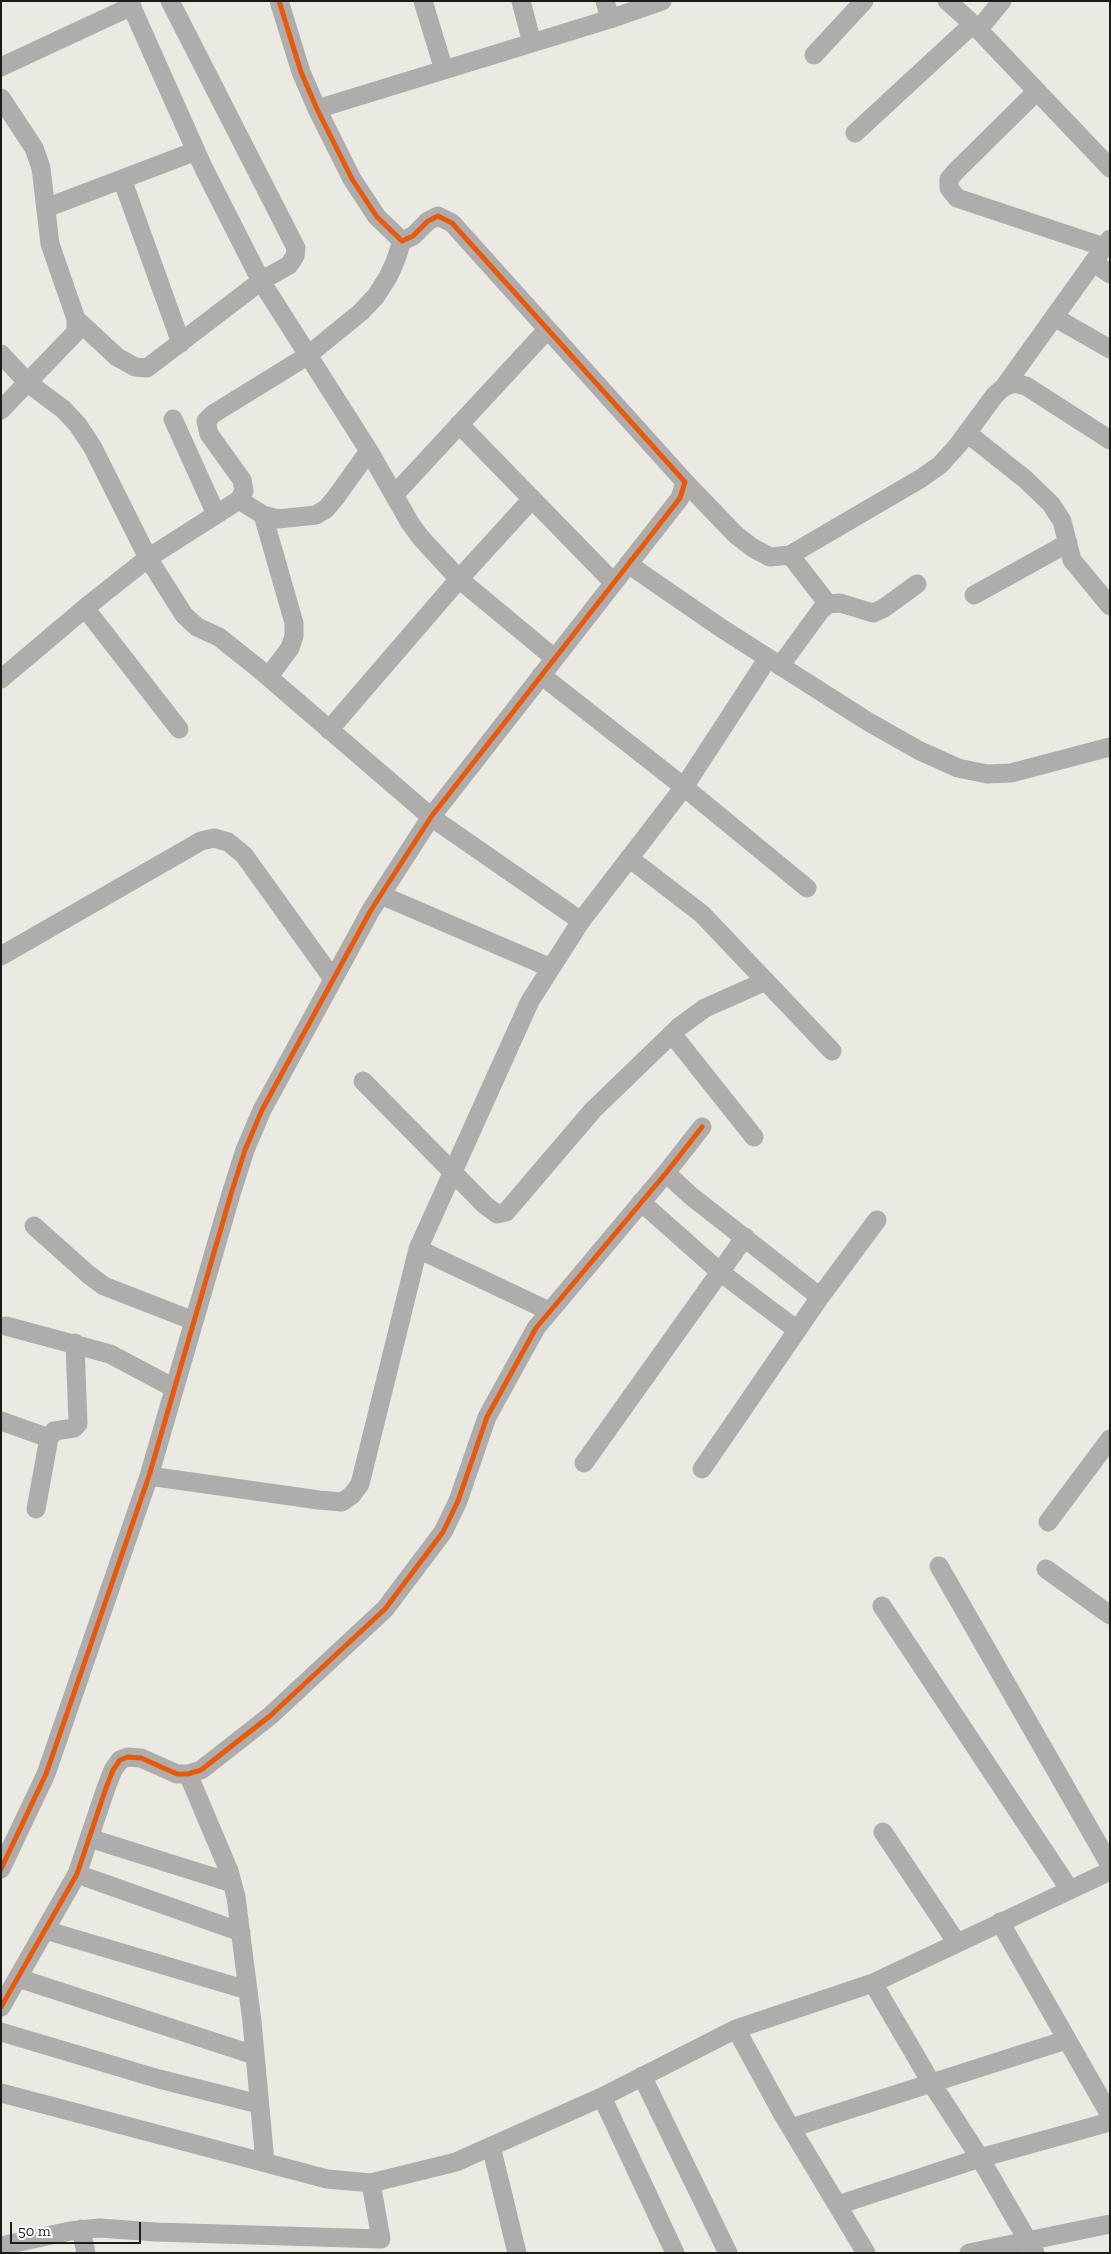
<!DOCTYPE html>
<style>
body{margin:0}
#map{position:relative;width:1111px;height:2254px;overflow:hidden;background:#eae9e2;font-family:"Zilla Slab",serif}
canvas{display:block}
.frame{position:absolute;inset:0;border:2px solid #1c1b17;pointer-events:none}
.scale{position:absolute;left:10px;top:2222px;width:131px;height:22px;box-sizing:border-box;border:2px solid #1c1b17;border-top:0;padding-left:6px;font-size:15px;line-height:18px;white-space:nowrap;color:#1c1b17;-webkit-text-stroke:4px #fff;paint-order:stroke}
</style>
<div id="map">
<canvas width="1111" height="2254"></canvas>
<div class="frame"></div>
<div class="scale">50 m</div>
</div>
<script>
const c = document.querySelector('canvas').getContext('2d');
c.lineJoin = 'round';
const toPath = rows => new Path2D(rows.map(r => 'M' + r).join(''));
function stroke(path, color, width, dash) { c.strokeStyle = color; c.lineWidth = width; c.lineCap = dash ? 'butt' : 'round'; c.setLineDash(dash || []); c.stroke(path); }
stroke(toPath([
 [129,1,204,169,261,281,369,451,410,523,421,538,459,579,553,657],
 [423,1,444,70],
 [521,1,532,43],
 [605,1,610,19],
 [947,1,973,24,1110,168],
 [978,30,1002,1],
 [814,55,864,1],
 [1,67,132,6],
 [1037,91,956,171,949,179,949,188,957,198,1104,247],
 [1,98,34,148,41,168,50,244,76,319,76,332,1,410],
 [317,109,610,19,662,1],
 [855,133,973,24],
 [122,179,181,343],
 [46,208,196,151],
 [1093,262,1110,274],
 [1054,317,1110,349],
 [76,319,117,357,135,367,147,368,261,281,289,265,295,256,296,248,170,1],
 [1,354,28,383,63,409,78,425,93,448,148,558,184,615,197,627,219,637,258,668,431,817,581,921],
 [1004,387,1110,239],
 [173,419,216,514],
 [459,424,613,582],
 [967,433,1025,479,1051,504,1062,521,1072,560,1110,606],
 [685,482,736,535,753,548,770,557,790,555,920,479,940,465,958,445,995,395,1004,387,1014,383,1026,386,1110,440],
 [395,494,547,330],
 [239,500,263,515,278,519,316,515,326,509,336,497,369,451],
 [263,515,294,623,294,636,290,648,269,676],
 [790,555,828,604],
 [628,564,721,628,867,721,920,751,958,768,987,774,1011,773,1110,747],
 [974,595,1068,543],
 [85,608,179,729],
 [780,666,821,610,828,604,840,603,873,613,884,608,917,584],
 [541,675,684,787,768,658],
 [1,679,85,608,148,558,239,500,244,491,242,480,209,434,206,421,213,414,307,356,361,312,376,296,388,277,395,262,402,241],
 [329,730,459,579,532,499],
 [629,858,702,914,832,1051],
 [381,895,551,968],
 [1,956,201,841,214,838,228,842,244,855,333,979],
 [672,1034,754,1137],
 [363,1081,485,1205,497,1214,506,1212,593,1110,679,1027,705,1008,766,981],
 [666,1173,691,1196,820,1297],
 [641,1202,720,1272,797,1330],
 [34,1226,89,1275,104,1286,194,1321],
 [418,1249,549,1311],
 [6,1326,110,1354,174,1388],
 [1,1421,49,1438],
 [584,1463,745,1237],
 [702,1469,820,1297,877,1220],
 [149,1476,319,1500,342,1502,352,1495,360,1484,418,1249,530,1001,581,921,684,787,807,888],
 [36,1509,49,1438,54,1431,74,1428,78,1424,75,1343],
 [1048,1522,1110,1439],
 [939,1566,1110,1865],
 [1046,1569,1110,1615],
 [882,1606,1070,1890],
 [188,1774,229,1871,236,1897,252,2022,265,2162],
 [883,1832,957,1943],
 [89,1838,232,1883],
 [1,1869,46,1774,149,1476,231,1194,245,1150,262,1110,371,910,431,817,680,498,685,482,452,223,438,216,428,221,413,236,402,241,377,217,352,179,317,109,301,72,279,1],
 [77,1874,241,1932],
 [1000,1922,1110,2115],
 [45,1930,247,1990],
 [18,1978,254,2055],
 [873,1983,932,2084,980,2158,1035,2253],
 [1,2007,77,1874,106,1788,113,1770,120,1760,128,1757,141,1758,177,1774,188,1774,201,1770,270,1716,385,1609,443,1532,458,1501,487,1417,536,1328,666,1173,702,1127],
 [736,2029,782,2113,866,2253],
 [1,2032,159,2079,259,2104],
 [642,2076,728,2253],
 [1,2093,327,2179,371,2183,456,2162,602,2097,736,2029,873,1983,1110,1871],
 [602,2097,675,2253],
 [791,2128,1066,2040],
 [491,2146,517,2253],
 [838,2205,980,2158,1110,2122],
 [81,2229,86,2253],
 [1,2246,70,2231,99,2228,156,2232,381,2239,371,2183],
 [969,2253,1110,2224]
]), '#aeadac', 19);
stroke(toPath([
 [1,1869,46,1774,149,1476,231,1194,245,1150,262,1110,371,910,431,817,680,498,685,482,452,223,438,216,428,221,413,236,402,241,377,217,352,179,317,109,301,72,279,1],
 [1,2007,77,1874,106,1788,113,1770,120,1760,128,1757,141,1758,177,1774,188,1774,201,1770,270,1716,385,1609,443,1532,458,1501,487,1417,536,1328,666,1173,702,1127]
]), '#e8590c', 5);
</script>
